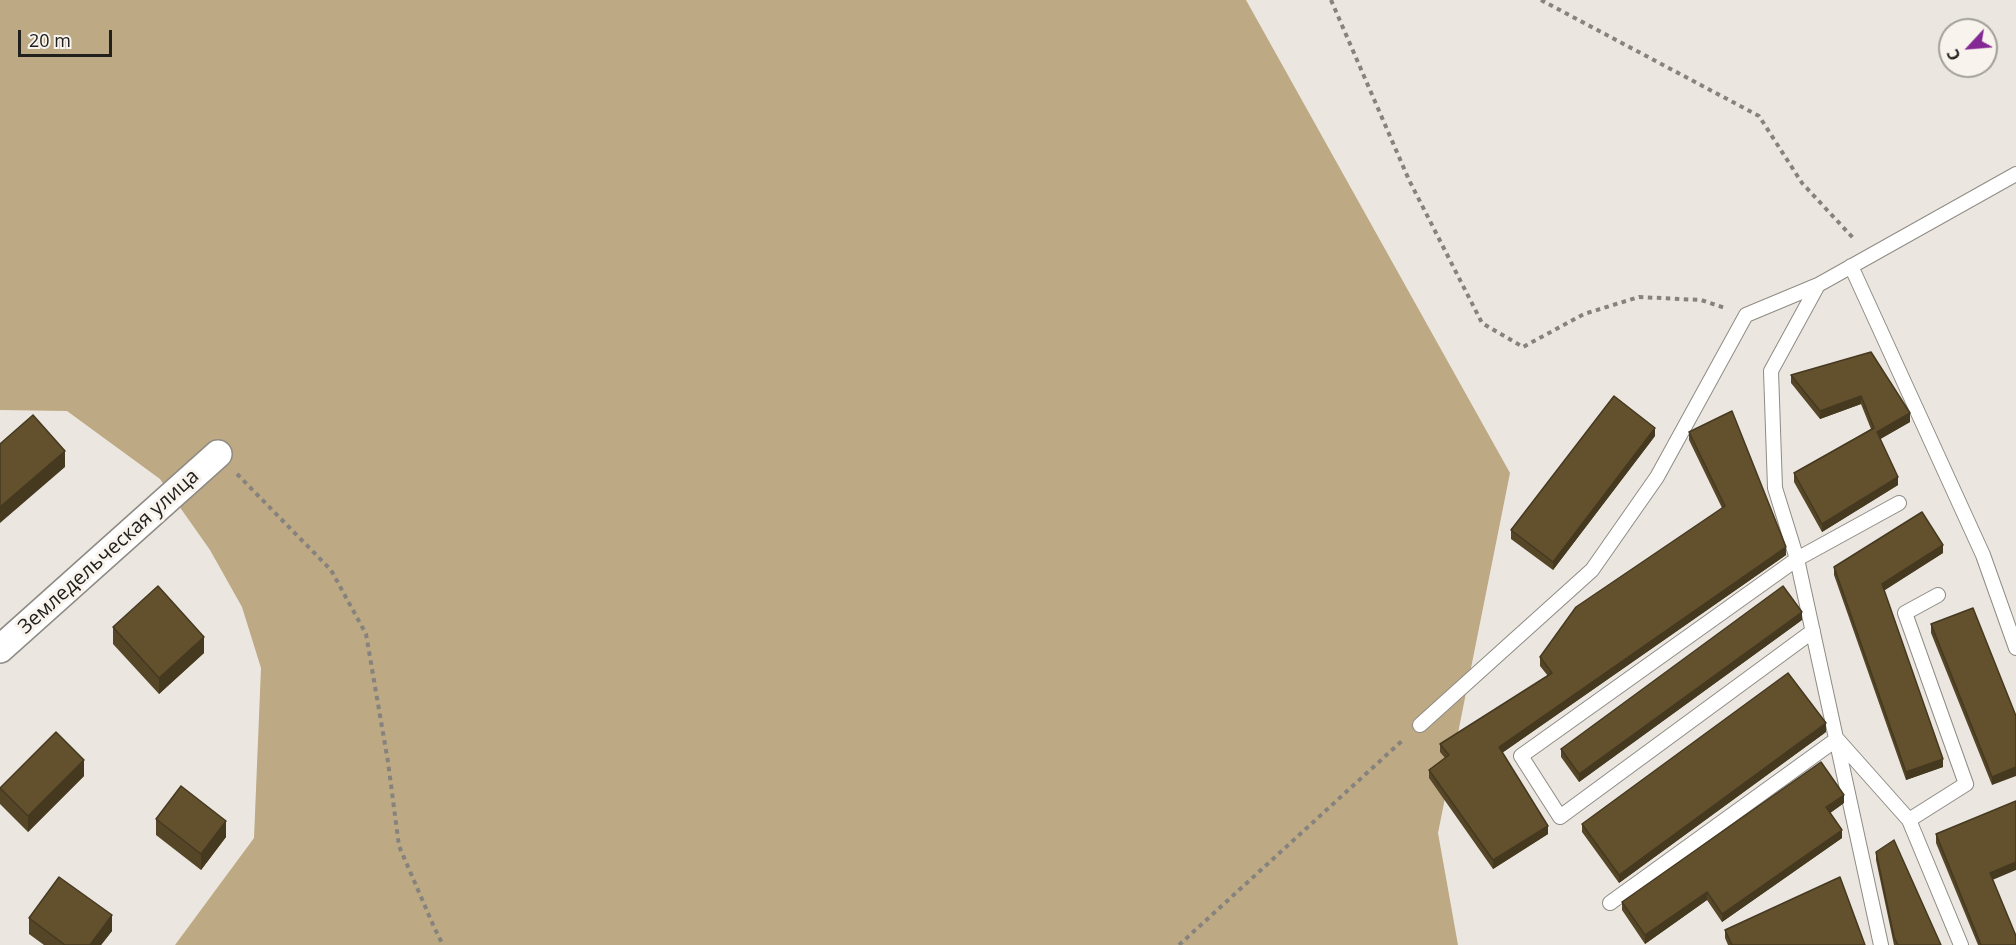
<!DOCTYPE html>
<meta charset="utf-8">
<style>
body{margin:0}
#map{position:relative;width:2016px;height:945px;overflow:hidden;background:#ebe7e0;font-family:"Open Sans",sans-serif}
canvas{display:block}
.north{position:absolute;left:1938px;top:18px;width:60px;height:60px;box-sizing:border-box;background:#f8f4ed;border:2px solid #a29f9a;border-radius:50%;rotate:244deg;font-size:16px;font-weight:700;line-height:24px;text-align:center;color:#21201d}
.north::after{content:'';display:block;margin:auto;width:21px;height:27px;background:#842893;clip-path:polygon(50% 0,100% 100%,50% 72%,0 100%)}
.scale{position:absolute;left:18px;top:30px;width:94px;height:27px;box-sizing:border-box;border:3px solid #21201d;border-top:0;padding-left:8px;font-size:18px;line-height:21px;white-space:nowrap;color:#21201d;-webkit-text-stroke:4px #f8f4ed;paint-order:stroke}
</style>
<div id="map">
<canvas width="2016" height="945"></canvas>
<div class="north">С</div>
<div class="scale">20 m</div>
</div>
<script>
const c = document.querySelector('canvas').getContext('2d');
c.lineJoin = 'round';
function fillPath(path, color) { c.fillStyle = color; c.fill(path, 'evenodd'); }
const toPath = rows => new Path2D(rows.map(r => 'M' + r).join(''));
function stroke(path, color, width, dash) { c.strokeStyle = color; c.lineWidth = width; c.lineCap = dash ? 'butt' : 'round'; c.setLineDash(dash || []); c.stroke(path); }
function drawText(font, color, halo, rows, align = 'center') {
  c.font = font + ' "Open Sans",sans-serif'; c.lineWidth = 6; c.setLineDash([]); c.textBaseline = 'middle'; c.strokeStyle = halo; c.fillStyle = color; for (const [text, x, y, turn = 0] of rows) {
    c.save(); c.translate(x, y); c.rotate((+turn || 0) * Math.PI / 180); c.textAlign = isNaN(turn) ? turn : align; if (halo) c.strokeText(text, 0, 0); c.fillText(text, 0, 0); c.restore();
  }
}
fillPath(toPath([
 [0,0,1246,0,1510,473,1438,833,1458,945,175,945,254,838,261,668,242,607,210,550,160,479,67,411,0,410]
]), '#bda983');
const service = toPath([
 [1851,266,1983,555,2016,648],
 [1818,285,1771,371,1775,488,1797,559,1881,945],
 [1813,631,1560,817,1521,756,1797,559,1899,503],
 [1420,725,1592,570,1657,477,1746,315,1818,285,2016,174],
 [1909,820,1966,784,1905,613,1938,595],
 [1610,903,1837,739,1909,820,1961,945]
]);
const minor = toPath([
 [0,649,218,454]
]);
stroke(service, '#8f8b84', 16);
stroke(minor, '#8f8b84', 30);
stroke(toPath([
 [1331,0,1409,180,1482,323,1523,347,1584,314,1639,297,1701,300,1725,308],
 [1541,0,1759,116,1802,183,1855,240],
 [237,474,331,570,366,634,388,762,399,846,434,927,443,945],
 [1179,945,1404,739]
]), '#86837e', 4, [4.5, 4.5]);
stroke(service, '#fff', 14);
stroke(minor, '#fff', 27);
fillPath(toPath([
 [1871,352,1910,422,1880,439,1898,485,1822,532,1794,482,1794,473,1871,429,1861,404,1820,419,1791,383,1791,375],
 [1689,432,1786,555,1502,753,1548,834,1493,869,1429,778,1429,770,1445,758,1440,752,1440,744,1548,676,1540,666,1540,657,1722,508,1689,440],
 [1655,436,1553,570,1511,539,1511,530],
 [1943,553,1884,590,1943,767,1906,780,1834,575,1834,567],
 [1802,620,1579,782,1561,757,1561,749],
 [1931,624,2016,716,1992,785,1931,633],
 [113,627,204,653,159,694,113,644],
 [1826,732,1619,883,1582,832,1582,824],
 [84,776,28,832,0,804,0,788],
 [1844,803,1830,813,1842,838,1722,922,1707,900,1645,944,1622,910,1622,902],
 [156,819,226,837,201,870,156,835],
 [1936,834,1993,880,2016,945,1978,945,1936,843],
 [1876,852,1941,945,1894,945,1876,860],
 [29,918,112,931,101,945,44,945,29,934],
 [1725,930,1865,945,1728,945,1725,938]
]), '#554628');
fillPath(toPath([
 [1861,396,1861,404,1820,419,1820,411],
 [1910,413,1910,422,1877,441,1877,432],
 [1655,428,1655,436,1553,570,1553,562],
 [65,451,65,467,0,523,0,507],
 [1898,477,1898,485,1822,532,1822,524],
 [1943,545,1943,553,1882,592,1882,584],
 [1786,547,1786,555,1499,755,1499,747],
 [1802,612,1802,620,1579,782,1579,774],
 [204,637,204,653,159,694,159,678],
 [1826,723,1826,732,1619,883,1619,875],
 [1943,759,1943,767,1906,780,1906,772],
 [84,760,84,776,28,832,28,816],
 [2016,767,2016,776,1992,785,1992,777],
 [1844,795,1844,803,1826,816,1826,807],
 [226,821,226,837,201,870,201,854],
 [1548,826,1548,834,1493,869,1493,860],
 [1842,830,1842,838,1722,922,1722,914],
 [2016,862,2016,870,1990,881,1990,873],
 [1707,892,1707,900,1645,944,1645,935],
 [112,915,112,931,101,945,90,945]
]), '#453920');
const building = toPath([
 [1871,352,1910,413,1877,432,1898,477,1822,524,1794,473,1874,428,1861,396,1820,411,1791,375,1871,352],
 [1614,396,1655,428,1553,562,1511,530,1614,396],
 [1732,411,1786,547,1499,747,1548,826,1493,860,1429,770,1449,755,1440,744,1552,673,1540,657,1576,607,1725,506,1689,432,1732,411],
 [33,415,65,451,0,507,0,444,33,415],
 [1922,512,1943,545,1882,584,1943,759,1906,772,1834,567,1922,512],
 [158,586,204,637,159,678,113,627,158,586],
 [1783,586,1802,612,1579,774,1561,749,1783,586],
 [1973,608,2016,716,2016,767,1992,777,1931,624,1973,608],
 [1788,673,1826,723,1619,875,1582,824,1788,673],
 [56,732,84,760,28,816,0,788,56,732],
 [1821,762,1844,795,1826,807,1842,830,1722,914,1707,892,1645,935,1622,902,1821,762],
 [181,786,226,821,201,854,156,819,181,786],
 [2016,801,2016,862,1990,873,2016,936,2016,945,1981,945,1936,834,2016,801],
 [1894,840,1941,945,1898,945,1894,937,1876,852,1894,840],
 [59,877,112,915,90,945,65,945,29,918,59,877],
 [1840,877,1865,945,1732,945,1725,930,1840,877]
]);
fillPath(building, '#63512e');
stroke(building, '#453920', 1.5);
drawText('20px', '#21201d', '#f8f4ed', [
 ["Земледельческая улица",109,552,-42]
]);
</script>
